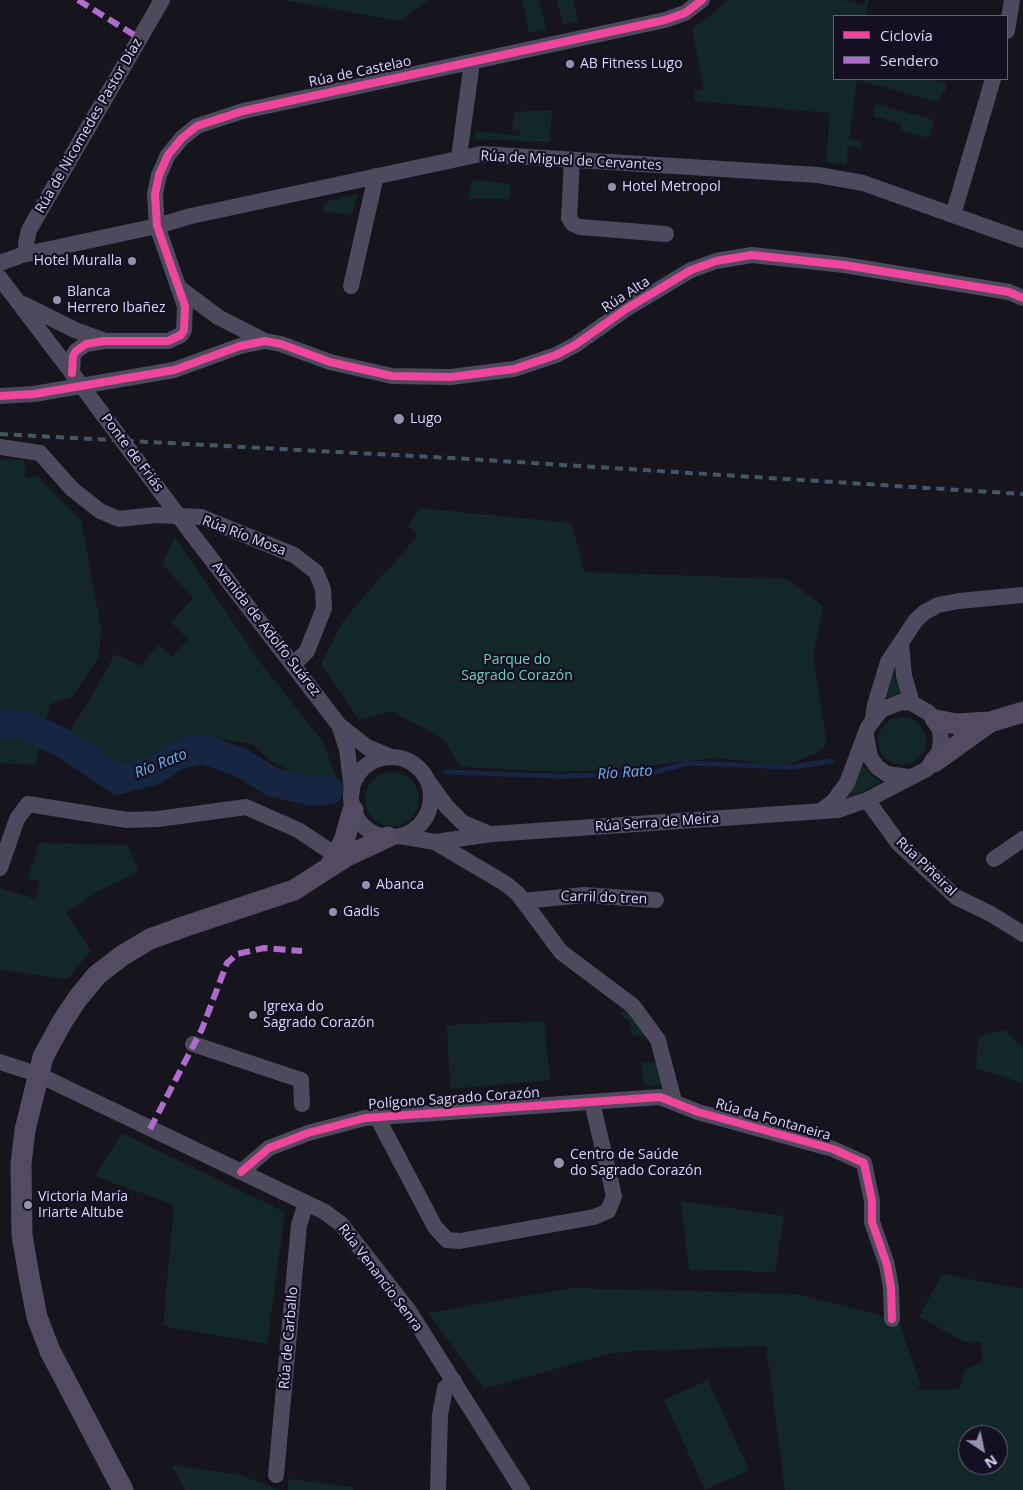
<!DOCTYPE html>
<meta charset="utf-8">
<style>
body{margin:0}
#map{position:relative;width:1023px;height:1490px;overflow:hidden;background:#16141d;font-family:"Open Sans",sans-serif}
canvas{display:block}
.legend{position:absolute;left:833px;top:15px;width:175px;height:65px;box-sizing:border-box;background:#141021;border:1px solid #645f78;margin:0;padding:6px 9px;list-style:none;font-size:15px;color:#dbd6fa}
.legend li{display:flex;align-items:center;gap:10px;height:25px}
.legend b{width:25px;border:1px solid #645f78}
.north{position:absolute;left:958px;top:1425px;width:50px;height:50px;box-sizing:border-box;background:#141021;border:1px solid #645f78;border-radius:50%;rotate:146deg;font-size:14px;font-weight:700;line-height:20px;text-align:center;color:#dbd6fa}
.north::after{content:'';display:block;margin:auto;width:18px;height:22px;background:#9692ad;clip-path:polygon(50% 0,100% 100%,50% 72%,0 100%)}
</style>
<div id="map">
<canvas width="1023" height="1490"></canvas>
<ul class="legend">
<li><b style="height:6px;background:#ed469a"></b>Ciclovía</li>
<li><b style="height:6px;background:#b06ccc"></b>Sendero</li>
</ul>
<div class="north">N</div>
</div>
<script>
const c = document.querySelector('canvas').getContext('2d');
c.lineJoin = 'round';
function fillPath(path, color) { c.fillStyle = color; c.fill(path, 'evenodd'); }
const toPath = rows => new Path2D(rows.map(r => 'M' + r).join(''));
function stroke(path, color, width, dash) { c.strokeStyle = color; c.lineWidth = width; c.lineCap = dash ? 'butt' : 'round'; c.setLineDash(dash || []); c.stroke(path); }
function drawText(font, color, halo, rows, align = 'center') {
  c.font = font + ' "Open Sans",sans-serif'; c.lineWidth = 4.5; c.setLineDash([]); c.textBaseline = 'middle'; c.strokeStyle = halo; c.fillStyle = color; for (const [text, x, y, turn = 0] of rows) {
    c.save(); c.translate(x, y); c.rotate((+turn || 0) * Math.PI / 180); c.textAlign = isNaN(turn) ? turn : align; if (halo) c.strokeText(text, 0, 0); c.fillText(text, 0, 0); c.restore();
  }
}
fillPath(toPath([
 [283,0,428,0,400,21],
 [522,0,539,0,546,29,529,33],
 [557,0,573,0,578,22,563,25],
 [727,0,841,0,864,5,865,0,869,0,866,16,834,16,834,79,928,79,947,83,945,92,942,92,939,102,857,80,849,139,863,141,861,148,848,146,847,165,826,162,830,113,694,101,695,92,704,89,692,28,710,16],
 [876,104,934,120,929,138,901,131,902,124,873,116],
 [552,110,550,142,474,139,475,131,519,136,520,130,512,129,514,112],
 [472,180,511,184,509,199,468,199],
 [358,194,352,214,323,212,325,202],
 [0,459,24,460,26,478,37,476,81,520,101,628,99,657,72,697,50,704,35,765,0,763],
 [420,508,571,523,585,572,787,579,823,606,813,656,827,743,817,753,793,763,781,765,715,758,616,770,555,772,461,767,443,739,392,711,359,720,321,664,342,623,381,576,388,570,418,535,408,526],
 [175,537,260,662,323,742,338,782,319,786,271,761,252,744,215,738,139,772,118,775,80,742,68,734,96,689,115,654,141,666,158,644,172,657,188,639,171,622,193,598,162,564],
 [893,664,895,678,901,693,883,699],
 '878 741a24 24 0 1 1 48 0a24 24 0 1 1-48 0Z',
 [862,764,872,776,881,782,845,801,843,798],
 '365 799a27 27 0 1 1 54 0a27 27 0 1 1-54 0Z',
 [39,843,128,845,138,872,95,893,66,913,91,950,68,979,0,970,0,888,36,899,40,881,28,879],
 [628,1008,655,1035,633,1036,629,1020,619,1014],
 [544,1021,550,1080,450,1089,447,1025],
 [1004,1030,1023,1047,1023,1083,976,1068,978,1037],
 [641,1062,665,1064,669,1084,645,1086],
 [122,1133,285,1212,267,1344,163,1326,174,1205,95,1176],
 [681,1201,784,1216,775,1272,689,1270],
 [942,1274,1023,1289,1023,1490,785,1490,766,1346,636,1351,607,1354,484,1389,428,1313,572,1288,796,1294,876,1314,900,1325,921,1386,916,1390,959,1389,964,1370,982,1362,981,1342,965,1342,919,1317],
 [968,1435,998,1435,998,1465,968,1465],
 [708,1380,749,1470,705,1490,664,1400],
 [171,1465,240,1475,280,1490,185,1490],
 [288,1479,353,1487,353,1490,288,1490]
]), '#142728');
stroke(toPath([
 [446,772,560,776,648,774,688,763,792,767,832,761]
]), '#162542', 5);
stroke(toPath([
 [0,724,26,726,65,744,118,780,155,770,175,756,203,749,240,762,272,782,311,791,329,790]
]), '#162542', 29);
stroke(toPath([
 [1007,31,1012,0],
 [459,157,472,62],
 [572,160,569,218,573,224,580,227,666,234],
 [953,215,993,79],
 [32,253,27,248,26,243,29,230,162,0],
 [0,263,22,255,157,226,191,216,481,154,818,175,863,183,1023,240],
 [0,278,72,373],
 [351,286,376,176],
 [178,287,218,317,265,341],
 [23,304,75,330,103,340],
 [72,373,73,356,76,351,86,344,104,341,168,341,181,335,184,330,185,306,157,226,155,194,159,175,168,155,182,138,197,126,243,111,665,20,685,13,702,0],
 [0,396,34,394,174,370,240,346,265,341,281,344,330,362,392,376,451,377,514,369,556,355,575,345,626,309,691,270,716,261,752,255,844,265,1009,292,1023,298],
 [0,447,40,453,72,489,100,511,119,519,155,515,201,517,294,555,316,572,323,589,324,608,307,651,293,665],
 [192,534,339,725,367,747,391,757],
 [901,643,904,676,912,703],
 [873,718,875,705,888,662,916,620,925,612,938,605,959,601,1023,595],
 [339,725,347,749,352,791],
 [866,736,870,757,877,767,887,774,910,777],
 '351 797a40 40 0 1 1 80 0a40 40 0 1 1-80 0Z',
 [430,784,447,807,463,823,487,833],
 [867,800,899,844,956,897,991,914,1023,934],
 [400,836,435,842,492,834,838,810,867,800,927,769,939,752,941,741,940,730,929,713,912,703,901,702,881,710,868,727,847,783,833,802,822,810],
 [435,842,506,884,518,894,561,952,633,1006,658,1040,674,1101],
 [994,859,1023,839],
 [0,868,17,819,28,804,127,820,158,819,246,807,298,830,337,856],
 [523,901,584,895,656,900],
 [193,1044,301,1080,302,1104],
 [0,1062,37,1074,325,1212,341,1224,409,1311,522,1490],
 [377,1117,435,1227,447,1240,460,1241,594,1217,608,1211,614,1196,592,1102],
 [241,1172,269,1148,308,1133,365,1118,660,1097,698,1112,833,1149,864,1163,872,1201,872,1222,887,1265,891,1288,892,1319],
 [276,1475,299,1225,306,1203],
 [438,1490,440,1415,445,1388,454,1381]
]), '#4c4a5c', 16);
stroke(toPath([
 [936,720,956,724,990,722,1023,712],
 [934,762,990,722],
 [330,866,344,841,353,810],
 [123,1490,50,1351,37,1317,29,1276,22,1235,21,1164,25,1130,43,1057,62,1022,78,998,97,975,123,955,150,939,186,926,294,890,347,856,388,837]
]), '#534b61', 21);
stroke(toPath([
 [0,434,469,459,1023,494]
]), '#465564', 4, [8, 6]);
stroke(toPath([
 [72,373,192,534]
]), '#4c4a5c', 16);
stroke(toPath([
 [78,0,139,38],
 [150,1129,202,1029,227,963,237,954,264,948,302,951]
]), '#b06ccc', 6, [12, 6]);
stroke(toPath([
 [72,373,73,356,76,351,86,344,104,341,168,341,181,335,184,330,185,306,157,226,155,194,159,175,168,155,182,138,197,126,243,111,665,20,685,13,702,0],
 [0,396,34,394,174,370,240,346,265,341,281,344,330,362,392,376,451,377,514,369,556,355,575,345,626,309,691,270,716,261,752,255,844,265,1009,292,1023,298],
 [241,1172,269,1148,308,1133,365,1118,660,1097,698,1112,833,1149,864,1163,872,1201,872,1222,887,1265,891,1288,892,1319]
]), '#ed469a', 8);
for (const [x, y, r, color] of [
 [570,64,5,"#9692ad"],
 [612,187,5,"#9692ad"],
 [132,261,5,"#9692ad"],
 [57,300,5,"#9692ad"],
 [399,419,6,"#9692ad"],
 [366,885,5,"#9692ad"],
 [333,912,5,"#9692ad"],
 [253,1015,5,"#9692ad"],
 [559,1163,6,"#9692ad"],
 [28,1205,5,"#9692ad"]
]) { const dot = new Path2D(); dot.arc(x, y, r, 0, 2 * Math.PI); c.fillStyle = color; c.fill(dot); stroke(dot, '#141021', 2); }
drawText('14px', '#dbd6fa', '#141021', [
 ["AB Fitness Lugo",580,64],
 ["Hotel Metropol",622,187],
 ["Hotel Muralla",122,261,"right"],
 ["Blanca",67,292],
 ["Herrero Ibañez",67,308],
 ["Lugo",410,419],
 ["Abanca",376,885],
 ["Gadis",343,912],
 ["Igrexa do",263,1007],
 ["Sagrado Corazón",263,1023],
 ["Centro de Saúde",570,1155],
 ["do Sagrado Corazón",570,1171],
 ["Victoria María",38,1197],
 ["Iriarte Altube",38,1213]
], 'left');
drawText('14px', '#dbd6fa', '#141021', [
 ["Rúa de Castelao",360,72,-12],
 ["Rúa de Nicomedes Pastor Díaz",89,126,-60],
 ["Rúa de Miguel de Cervantes",571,161,3],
 ["Rúa Alta",626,295,-33],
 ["Ponte de Friás",132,453,53],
 ["Rúa Río Mosa",244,536,21],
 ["Avenida de Adolfo Suárez",266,629,52],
 ["Rúa Serra de Meira",657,823,-4],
 ["Rúa Piñeiral",926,867,44],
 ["Carril do tren",604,898,2],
 ["Polígono Sagrado Corazón",454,1099,-4],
 ["Rúa da Fontaneira",773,1120,16],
 ["Rúa Venancio Senra",380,1278,53],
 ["Rúa de Carballo",289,1338,-85]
]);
drawText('14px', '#6bd1ba', '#141021', [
 ["Parque do",517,660],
 ["Sagrado Corazón",517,676]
]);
drawText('italic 15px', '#71b0ed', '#141021', [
 ["Río Rato",161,764,-22],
 ["Río Rato",625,773,-4]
]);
</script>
